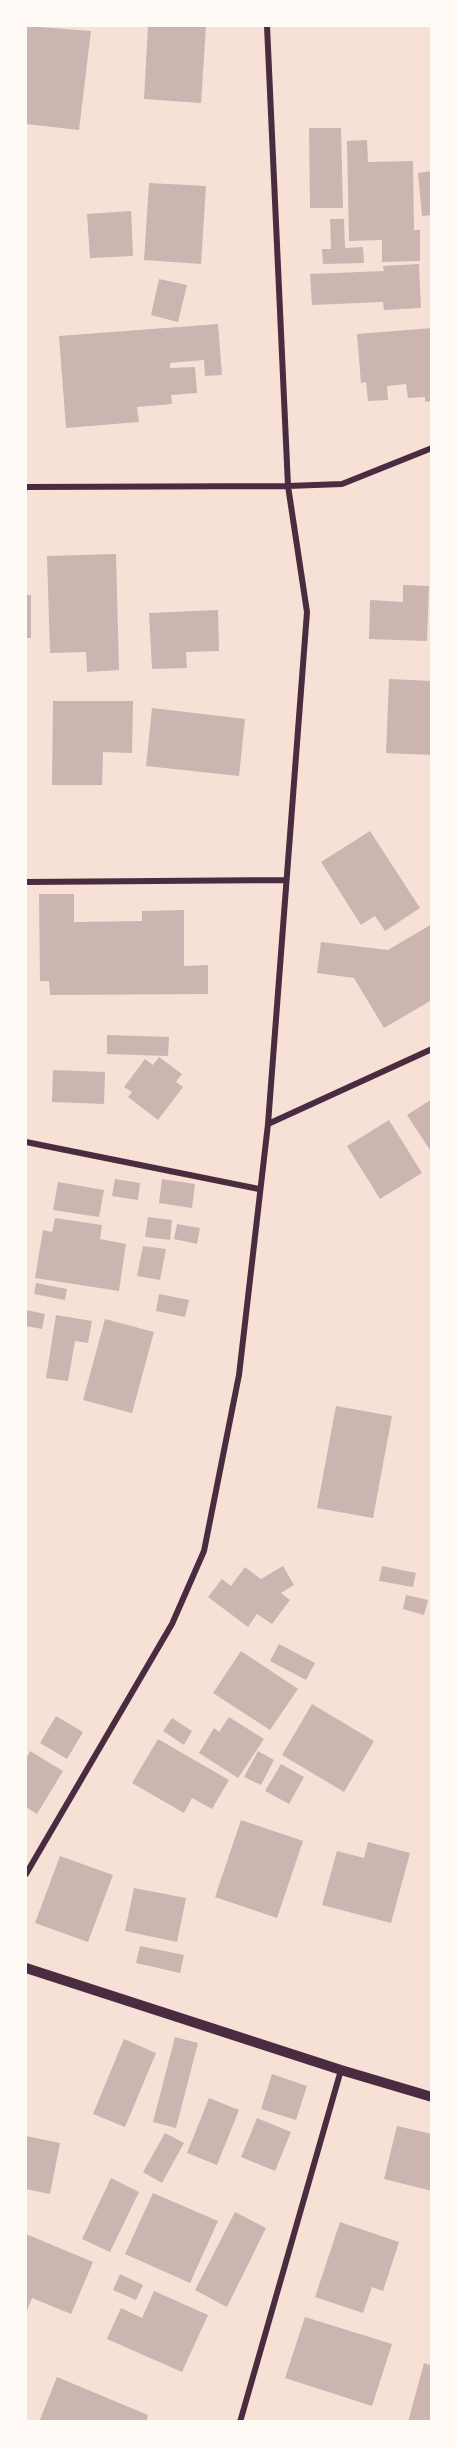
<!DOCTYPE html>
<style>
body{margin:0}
#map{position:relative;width:457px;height:2447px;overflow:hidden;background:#f7e1d7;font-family:Cabin,sans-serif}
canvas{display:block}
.frame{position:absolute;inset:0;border:27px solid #fffaf5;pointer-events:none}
</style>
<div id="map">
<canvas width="457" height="2447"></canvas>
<div class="frame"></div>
</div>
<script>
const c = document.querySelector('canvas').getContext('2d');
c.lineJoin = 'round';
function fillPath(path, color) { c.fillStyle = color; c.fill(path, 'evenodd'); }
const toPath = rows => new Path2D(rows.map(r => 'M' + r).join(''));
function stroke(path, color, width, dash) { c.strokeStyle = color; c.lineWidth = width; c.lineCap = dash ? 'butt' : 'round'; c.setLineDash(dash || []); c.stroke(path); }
fillPath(toPath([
 [27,26,91,31,79,130,26,124],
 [148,26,206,26,201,103,144,99],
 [309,128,341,128,343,208,310,208],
 [367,140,368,162,413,161,414,230,420,230,420,261,382,262,382,240,349,241,347,141],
 [432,171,432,215,422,216,418,173],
 [149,183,206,186,201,264,144,260],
 [131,211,133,256,90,258,87,214],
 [330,219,344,219,345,248,363,247,364,263,323,264,322,249,331,249],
 [419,264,421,308,384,310,383,302,312,305,310,274,384,271,383,266],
 [159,279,187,285,178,322,151,315],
 [218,324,222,375,205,376,204,360,170,363,170,368,195,367,197,393,171,395,172,404,137,407,139,422,66,428,59,336],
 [432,328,432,401,425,402,425,397,408,398,406,384,387,386,388,400,368,401,366,382,361,383,357,334],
 [116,554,119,670,87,672,86,652,50,653,47,556],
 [403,585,429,586,427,641,369,639,370,600,403,602],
 [26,595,31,595,31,638,26,638],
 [218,610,219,651,186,652,187,668,152,669,149,613],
 [389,679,432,681,432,755,386,753],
 [53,701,133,701,132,753,103,752,102,785,52,785],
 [152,708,245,719,239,776,146,766],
 [370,831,420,908,385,931,375,916,361,925,321,862],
 [39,894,74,894,74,922,142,921,142,911,184,910,184,966,208,965,208,994,50,995,49,981,40,981],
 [432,924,432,1000,384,1028,354,978,317,973,321,942,388,950],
 [107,1035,169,1037,168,1056,107,1054],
 [159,1057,182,1074,176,1082,183,1087,158,1120,128,1097,132,1092,124,1087,145,1059,153,1065],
 [53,1070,105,1072,104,1104,52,1102],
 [432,1099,432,1153,407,1115],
 [389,1120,422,1173,380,1199,347,1146],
 [115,1179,140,1183,138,1200,112,1196],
 [162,1179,195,1184,192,1208,159,1203],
 [58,1182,104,1190,99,1217,53,1210],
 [148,1217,172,1220,170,1240,145,1237],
 [55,1218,102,1225,100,1239,126,1244,119,1291,35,1278,43,1230,52,1232],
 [177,1224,200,1228,197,1244,174,1239],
 [143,1246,166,1249,160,1280,137,1276],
 [36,1283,67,1289,65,1300,34,1294],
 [159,1294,189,1300,185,1317,156,1311],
 [26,1310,45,1314,42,1329,26,1326],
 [56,1315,92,1321,88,1343,75,1341,68,1381,46,1378],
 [105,1319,154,1332,132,1413,83,1400],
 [336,1406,392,1416,373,1518,317,1508],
 [283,1566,294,1585,281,1593,290,1600,272,1624,257,1614,248,1627,208,1597,222,1579,231,1586,245,1567,261,1579],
 [382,1566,416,1573,413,1587,379,1581],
 [406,1595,428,1600,424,1615,403,1609],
 [279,1644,315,1663,306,1680,270,1661],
 [241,1651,298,1689,270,1730,213,1693],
 [312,1704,374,1741,344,1792,282,1755],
 [56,1716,83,1732,67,1759,40,1743],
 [229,1717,264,1739,238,1778,199,1753,214,1728,219,1732],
 [172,1718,192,1731,184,1745,163,1731],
 [158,1739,229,1780,212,1809,192,1798,184,1813,132,1783],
 [30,1751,63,1771,37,1814,26,1807,26,1759],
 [258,1751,274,1760,261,1785,244,1777],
 [281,1764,304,1777,289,1804,265,1791],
 [241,1820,303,1841,277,1918,215,1897],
 [368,1842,410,1853,391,1923,322,1905,337,1851,364,1858],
 [60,1856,113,1875,88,1942,35,1923],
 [134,1888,186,1898,177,1942,125,1931],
 [140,1946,184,1955,180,1973,136,1963],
 [175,2037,198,2043,176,2128,153,2122],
 [124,2039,156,2053,125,2127,93,2114],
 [272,2074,307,2086,296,2120,261,2109],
 [209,2098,239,2110,217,2165,187,2153],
 [257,2118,291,2132,275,2171,241,2157],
 [397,2126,432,2134,432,2191,384,2179],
 [165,2133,184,2143,162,2183,143,2172],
 [26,2136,60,2143,50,2194,26,2189],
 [111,2178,139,2192,110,2252,82,2239],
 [153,2193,218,2221,190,2283,125,2254],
 [235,2212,266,2228,227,2307,195,2290],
 [340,2222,399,2242,383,2291,372,2287,363,2313,315,2297],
 [26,2234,93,2262,71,2314,32,2298,26,2313],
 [120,2274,143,2285,136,2300,113,2290],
 [154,2291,208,2315,182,2372,107,2339,121,2308,142,2318],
 [305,2317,392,2344,372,2406,285,2378],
 [424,2363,432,2366,432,2422,408,2422],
 [57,2377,148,2415,146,2422,39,2422]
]), '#ccb4b1');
stroke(toPath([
 [26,487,288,486,342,484,432,448],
 [26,882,285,880],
 [268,1124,432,1049],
 [26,1142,259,1189],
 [26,1874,172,1624,204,1551,239,1375,268,1124,307,612,288,486,267,26],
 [240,2422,341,2070]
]), '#4a2c40', 6);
stroke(toPath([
 [26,1968,341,2070,432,2097]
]), '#4a2c40', 10);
</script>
